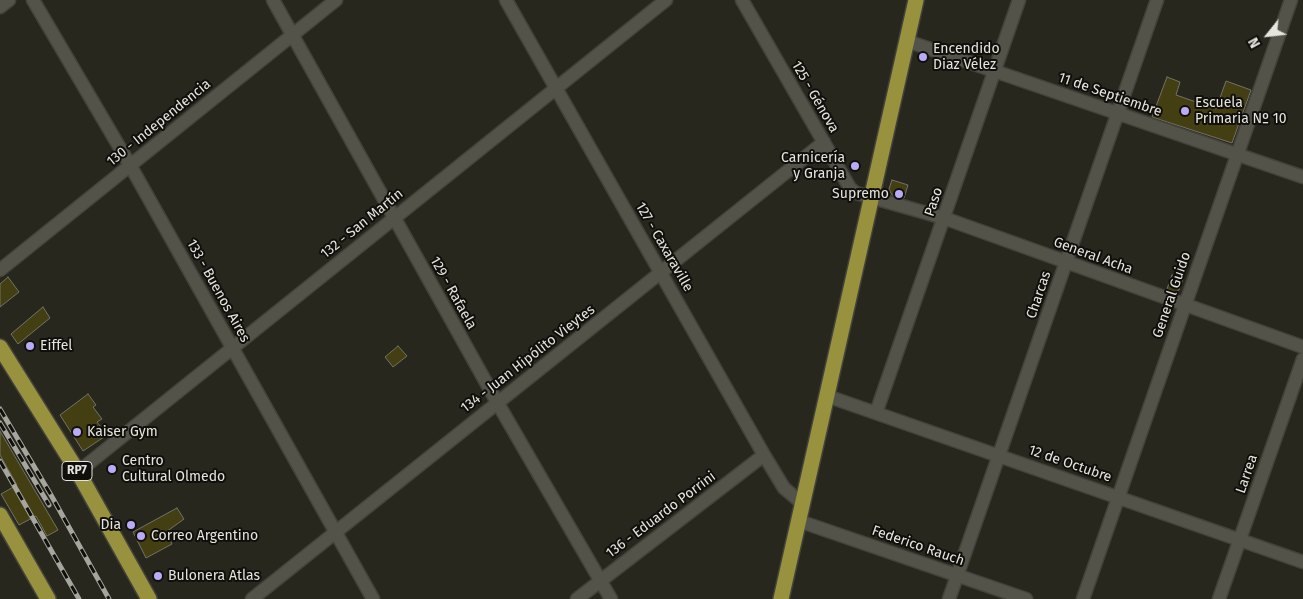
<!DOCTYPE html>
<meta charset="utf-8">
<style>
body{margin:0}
#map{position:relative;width:1303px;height:599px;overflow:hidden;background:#27271d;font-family:"Fira Sans",sans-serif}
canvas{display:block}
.north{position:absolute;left:1243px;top:10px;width:50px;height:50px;-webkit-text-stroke:4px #100f0b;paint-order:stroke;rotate:241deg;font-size:14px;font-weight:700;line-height:20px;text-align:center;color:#e5e4de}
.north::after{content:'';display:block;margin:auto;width:18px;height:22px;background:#e5e4de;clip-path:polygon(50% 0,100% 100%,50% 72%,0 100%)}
</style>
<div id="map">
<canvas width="1303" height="599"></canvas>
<div class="north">N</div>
</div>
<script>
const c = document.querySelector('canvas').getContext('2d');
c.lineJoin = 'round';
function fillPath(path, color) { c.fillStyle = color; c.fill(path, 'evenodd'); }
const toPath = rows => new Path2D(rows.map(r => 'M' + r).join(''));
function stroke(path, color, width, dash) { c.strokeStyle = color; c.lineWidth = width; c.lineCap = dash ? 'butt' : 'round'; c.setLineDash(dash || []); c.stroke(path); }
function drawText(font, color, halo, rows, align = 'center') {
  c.font = font + ' "Fira Sans",sans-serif'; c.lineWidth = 4; c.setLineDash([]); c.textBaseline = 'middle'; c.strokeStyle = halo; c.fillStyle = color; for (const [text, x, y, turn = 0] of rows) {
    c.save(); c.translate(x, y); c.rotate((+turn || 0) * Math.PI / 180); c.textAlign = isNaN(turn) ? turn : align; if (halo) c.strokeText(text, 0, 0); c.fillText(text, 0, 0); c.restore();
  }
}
const building = toPath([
 [1167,77,1180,82,1176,95,1216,109,1226,81,1251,90,1232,143,1152,117,1167,77],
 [892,180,908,185,904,198,892,195,889,189,892,180],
 [1172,275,1183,279,1179,290,1175,292,1167,289,1172,275],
 [8,277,19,292,0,307,0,284,8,277],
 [43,307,50,318,18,344,11,334,43,307],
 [398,346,407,356,393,367,385,357,398,346],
 [88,394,96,405,93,407,102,419,97,422,107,435,83,451,60,415,88,394],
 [0,431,58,530,47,536,36,516,19,525,1,494,17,485,0,455,0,431],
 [177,508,184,519,166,532,172,544,146,558,133,532,177,508]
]);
fillPath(building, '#433f12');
stroke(building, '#737267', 1);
const minor = toPath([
 [33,0,130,165,373,599],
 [273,0,497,402,611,599],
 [506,0,764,455,784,488,803,504],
 [742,0,850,188,856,193,944,218,1303,347],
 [0,7,9,0],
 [907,41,1303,177],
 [0,270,336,0],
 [827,396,1303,562],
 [876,413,1019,0],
 [78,472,666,0],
 [799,521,1026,599],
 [252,599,824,142],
 [577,599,764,455],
 [949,599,1157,0],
 [1083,599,1291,0],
 [1219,599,1303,359]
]);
const major = toPath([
 [0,347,78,472,149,599],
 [0,515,48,599],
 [781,599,916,0]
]);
stroke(minor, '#43433b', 15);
stroke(major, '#43433b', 18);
stroke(minor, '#545349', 12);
stroke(major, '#98913e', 15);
const rail = toPath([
 [0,409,51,495,109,599],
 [0,423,49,505],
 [0,461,79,599]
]);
stroke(rail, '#a6a59e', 5);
stroke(rail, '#100f0b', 3, [9]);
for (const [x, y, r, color] of [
 [923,57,5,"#b9abf7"],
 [1185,111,5,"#b9abf7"],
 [855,166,5,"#b9abf7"],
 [899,194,5,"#b9abf7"],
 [30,346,5,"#b9abf7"],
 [77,432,5,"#b9abf7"],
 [112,469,5,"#b9abf7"],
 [131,525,5,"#b9abf7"],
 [141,536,5,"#b9abf7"],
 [158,576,5,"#b9abf7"]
]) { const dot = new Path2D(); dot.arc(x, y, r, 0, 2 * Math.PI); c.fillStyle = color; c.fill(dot); stroke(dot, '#100f0b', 2); }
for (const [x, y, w] of [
 [77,471,30]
]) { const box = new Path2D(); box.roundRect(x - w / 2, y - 9.5, w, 19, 4); c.fillStyle = '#100f0b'; c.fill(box); stroke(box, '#e5e4de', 1); }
drawText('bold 12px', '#e5e4de', null, [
 ["RP7",77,471]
]);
drawText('14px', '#e5e4de', '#100f0b', [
 ["Encendido",933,49],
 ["Diaz Vélez",933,65],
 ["Escuela",1195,103],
 ["Primaria Nº 10",1195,119],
 ["Carnicería",845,158,"right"],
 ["y Granja",845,174,"right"],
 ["Supremo",889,194,"right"],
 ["Eiffel",40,346],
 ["Kaiser Gym",87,432],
 ["Centro",122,461],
 ["Cultural Olmedo",122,477],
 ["Dia",121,525,"right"],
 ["Correo Argentino",151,536],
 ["Bulonera Atlas",168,576]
], 'left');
drawText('14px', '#e5e4de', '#100f0b', [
 ["11 de Septiembre",1110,95,19],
 ["125 - Génova",815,97,60],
 ["130 - Independencia",159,123,-39],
 ["Paso",934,202,-71],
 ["132 - San Martín",362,224,-39],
 ["127 - Caxaraville",664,247,60],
 ["General Acha",1093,256,20],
 ["133 - Buenos Aires",218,291,61],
 ["129 - Rafaela",453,293,61],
 ["Charcas",1039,295,-71],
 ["General Guido",1172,295,-71],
 ["134 - Juan Hipólito Vieytes",528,359,-38],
 ["12 de Octubre",1070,464,19],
 ["Larrea",1247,474,-71],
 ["136 - Eduardo Porrini",661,515,-37],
 ["Federico Rauch",918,546,19]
]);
</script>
